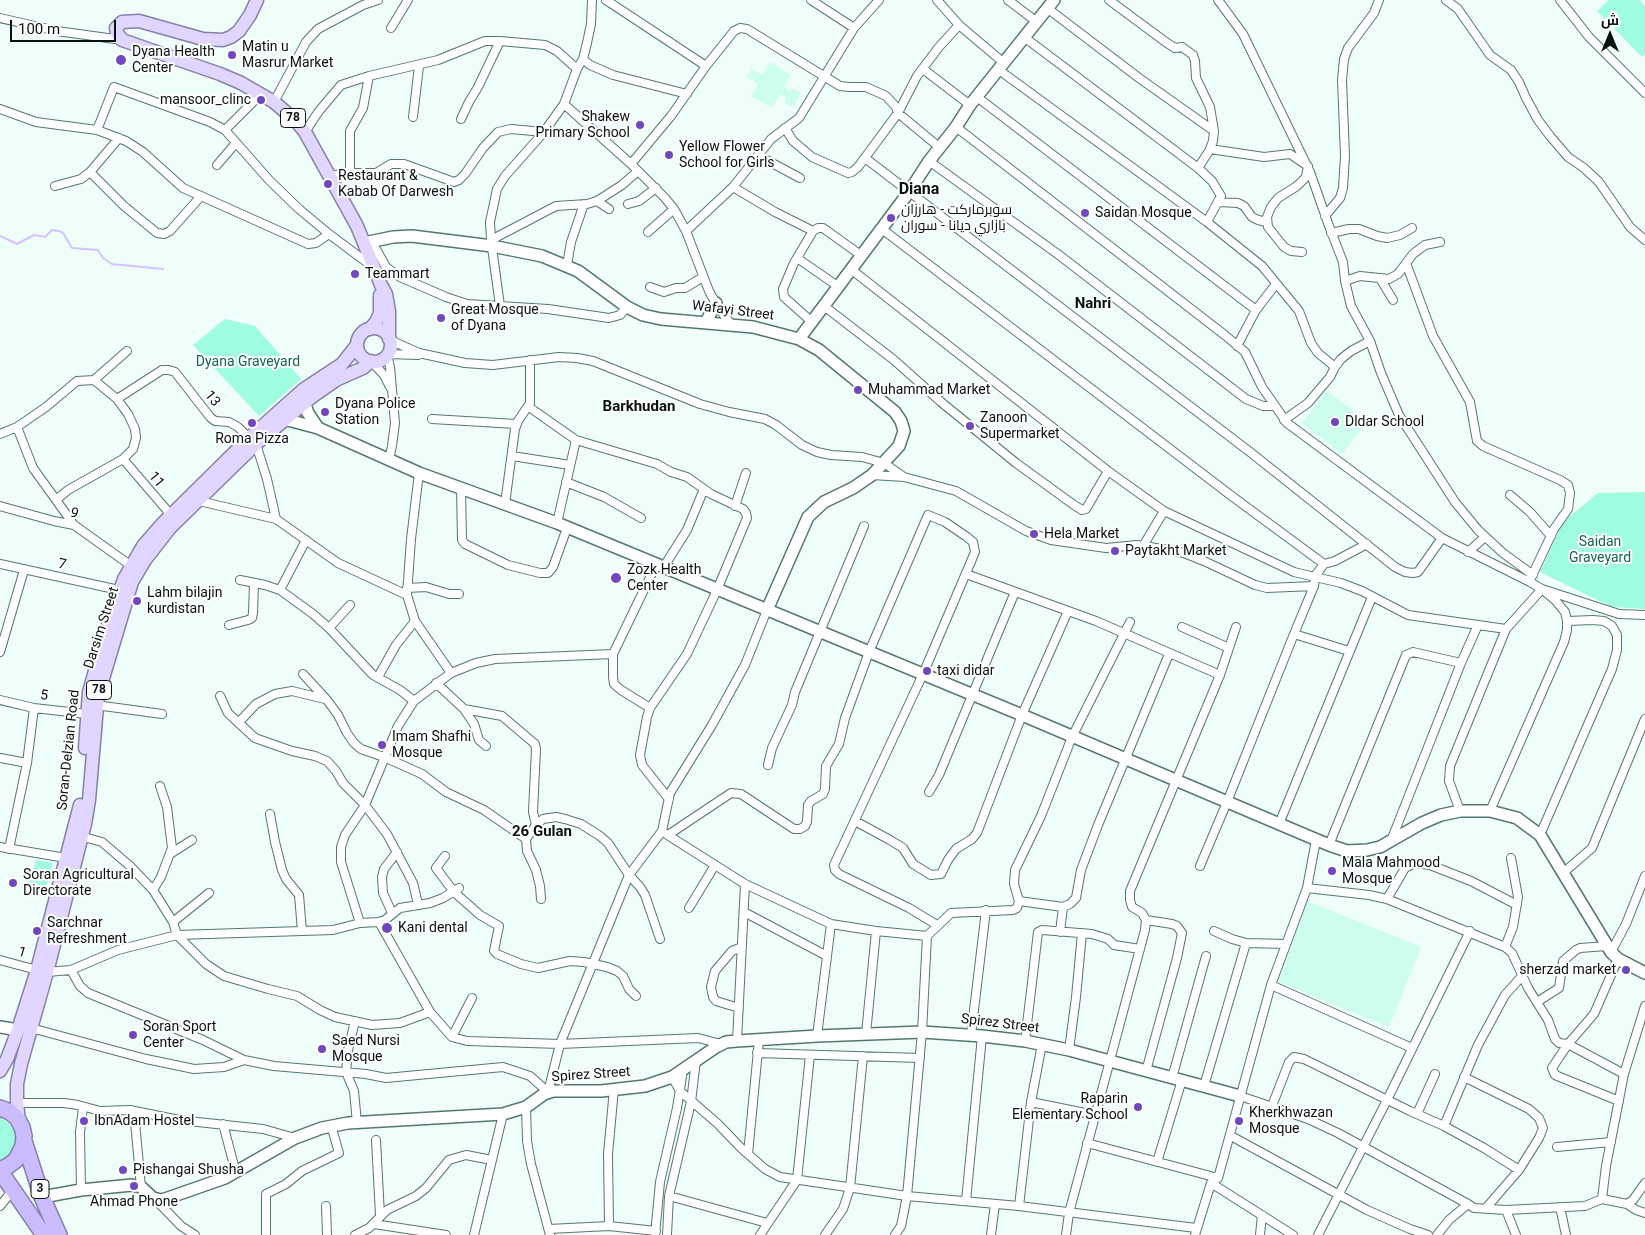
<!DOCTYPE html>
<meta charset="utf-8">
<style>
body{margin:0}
#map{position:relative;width:1645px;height:1235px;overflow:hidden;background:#effef9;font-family:Roboto,Cairo,sans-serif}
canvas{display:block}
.north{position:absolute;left:1585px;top:10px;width:50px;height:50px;-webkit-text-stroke:4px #fff;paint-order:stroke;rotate:0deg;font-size:14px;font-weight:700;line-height:20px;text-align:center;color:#05130f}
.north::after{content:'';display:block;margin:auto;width:18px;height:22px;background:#05130f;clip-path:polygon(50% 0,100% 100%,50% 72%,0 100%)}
.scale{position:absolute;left:10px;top:20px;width:106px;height:22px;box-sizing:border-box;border:2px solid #05130f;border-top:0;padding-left:6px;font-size:15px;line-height:18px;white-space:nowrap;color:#05130f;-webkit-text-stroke:4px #fff;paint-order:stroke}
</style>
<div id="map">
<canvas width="1645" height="1235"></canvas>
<div class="north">ش</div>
<div class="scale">100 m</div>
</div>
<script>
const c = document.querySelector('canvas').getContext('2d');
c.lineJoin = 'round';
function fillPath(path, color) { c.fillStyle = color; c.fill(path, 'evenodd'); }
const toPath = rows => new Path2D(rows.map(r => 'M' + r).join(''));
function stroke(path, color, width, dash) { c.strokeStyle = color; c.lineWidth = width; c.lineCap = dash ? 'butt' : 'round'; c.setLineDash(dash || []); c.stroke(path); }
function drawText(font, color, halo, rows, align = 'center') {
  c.font = font + ' Roboto,Cairo,sans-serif'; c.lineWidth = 4; c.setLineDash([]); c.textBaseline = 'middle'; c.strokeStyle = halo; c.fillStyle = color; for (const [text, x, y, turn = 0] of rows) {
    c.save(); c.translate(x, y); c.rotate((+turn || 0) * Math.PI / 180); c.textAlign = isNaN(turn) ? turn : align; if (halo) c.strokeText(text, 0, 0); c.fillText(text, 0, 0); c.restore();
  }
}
fillPath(toPath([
 [770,62,791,75,784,87,790,91,792,88,801,93,793,107,784,102,786,97,780,94,772,108,751,96,758,84,747,77,752,69,762,75],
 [1327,391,1367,421,1342,454,1302,423],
 [1307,901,1421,947,1389,1027,1279,982]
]), '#ccfded');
fillPath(toPath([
 [1609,0,1640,0,1645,6,1645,54,1642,57,1597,11],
 [225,319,255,326,301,379,259,416,193,345],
 [1645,492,1645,609,1612,607,1540,572,1563,522,1598,493],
 [36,860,53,863,46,887,30,882],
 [0,1117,11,1125,15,1132,16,1141,10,1156,0,1163]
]), '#a0fce1');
stroke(toPath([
 [0,236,17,244,34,235,45,237,52,230,59,231,63,233,72,248,98,250,103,258,112,264,163,269]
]), '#d1c4ff', 2);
const street = toPath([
 [606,0,706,66],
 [811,0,854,28],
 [937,0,959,25,1004,63],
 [1008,0,1037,22],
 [1109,0,1167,43,1175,48,1182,47,1193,55,1195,61,1196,78,1210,107,1214,131,1213,141,1209,151,1198,168],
 [1218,0,1243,34,1310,172,1329,226,1343,262,1345,281,1351,306,1370,341,1381,373,1399,415,1455,502,1478,530,1503,553,1533,575],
 [1446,0,1458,9,1490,55,1511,70,1519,82,1526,98,1538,120,1550,136,1568,157,1584,168,1599,182,1630,227,1645,240],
 [1560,0,1589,37,1645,93],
 [1047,8,1139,78,1214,131],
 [0,18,57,31,122,40],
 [391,28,408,0],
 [1024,37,1198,168,1212,181,1221,196,1207,222],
 [583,59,590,65,613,75,687,94],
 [923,69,970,105],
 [999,70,1207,222,1262,266,1299,311,1311,343,1318,353,1335,367],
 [977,97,1256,310],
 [274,102,306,42,318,29,363,5,378,0],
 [564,104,631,164,665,198,674,209,686,231,709,291,719,309,732,325],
 [0,109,36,122,97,130,126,141,143,152,183,188,308,244,316,243,329,234],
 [413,117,419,66],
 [461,119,469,102,478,87,500,41],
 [956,127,1226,336,1245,352,1262,387,1287,423,1442,538,1530,582,1542,589,1619,614,1645,615],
 [785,128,793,141,812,157,848,173,852,172,858,167,898,113,917,76,939,47,959,25],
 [97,130,114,87,210,122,225,130,269,180,299,209,329,234,373,267],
 [225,130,261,94],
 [305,132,319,111,341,85,369,76,438,60,485,41,500,41,545,45,557,51,577,69],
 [119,138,90,172,124,206,157,233,164,234,170,231,201,196],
 [1210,149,1264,157,1290,154,1308,166,1306,177,1297,186,1278,198,1271,207,1267,217,1268,227,1284,247,1291,251,1302,252],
 [759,156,800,178],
 [865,158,1250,452,1395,567,1405,572,1413,573,1418,572,1442,538],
 [929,161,1059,255,1246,399,1263,406,1275,406],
 [631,164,671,116,706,66,734,31,740,28,747,29,840,86,849,87,866,87,886,96,896,107,898,113,939,147],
 [217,165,236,143],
 [350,173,350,131,363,108,369,76],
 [328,176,350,173,376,173,391,164,404,164,454,182,459,180,465,174,483,148,498,132,511,129,544,132],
 [55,186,81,179,90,172],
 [733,187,775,212,813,231],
 [597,201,609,209],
 [1219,202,1238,203,1244,206,1252,217,1258,220,1267,222],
 [628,204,639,201,656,188],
 [1325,216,1340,198,1343,188,1345,156,1342,80,1344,59,1348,48,1374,13,1379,0],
 [882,229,1233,497,1324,564],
 [686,231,733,187,771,139,799,118,854,28,879,0],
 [648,232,674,209],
 [1331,233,1349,229,1359,229,1377,236,1387,238,1400,235,1412,228],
 [491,240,556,206,587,204,597,201,622,185,638,171],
 [365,246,372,247,376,249,386,267,400,277,446,297,467,304,548,309,609,318,620,315,627,307],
 [797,258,839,287],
 [1406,263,1433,336,1470,402,1477,441,1483,446,1560,480,1568,485,1570,493,1568,509,1554,529,1531,578],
 [567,265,571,242,584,204],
 [852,270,1108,471,1164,511,1294,572,1341,583,1362,591,1408,615,1506,629],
 [1381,280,1393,300],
 [1345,281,1360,276,1389,279,1398,274,1413,254,1425,245,1440,242],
 [650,287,664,292,676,288,685,288,703,277],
 [500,306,491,240,490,222,497,189,505,176,544,132,564,104,577,69,583,59,587,43,591,24,592,0],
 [824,306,894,360,941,402,1016,463,1074,505,1082,510,1086,509,1108,471],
 [812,322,784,297,783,289,794,263,813,231,818,228,823,228,862,256],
 [390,340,419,353,465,363,493,365,559,357,577,358,593,361,700,404,729,412,765,419,776,425,802,445,817,452,831,455,862,457,884,463,904,477],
 [1237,346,1256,310,1276,284],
 [388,354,418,355],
 [387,355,390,367,395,423,392,446,389,460],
 [371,361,384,375,390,387],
 [94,380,127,351],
 [117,399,162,370,169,370,175,372,210,417,215,421,229,422,238,427,249,438],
 [529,407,576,440,657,464,671,472,687,477,711,494,743,509,746,513,747,518,717,590,687,654,650,708,647,717,640,755,642,765,669,799],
 [432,419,516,424],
 [1284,420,1308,403,1330,377,1335,367,1341,359,1351,351,1370,341],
 [17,427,33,468,74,525],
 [0,434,17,427,46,407,77,381,94,380,117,399,128,414,135,429,136,438,133,449,123,459,68,490,56,500],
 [256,444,267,479,276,519],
 [512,456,570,465],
 [123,459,171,515],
 [419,473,411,539,407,595,415,621,451,673],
 [872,475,904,477,956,491,1026,531,1051,540,1106,548,1137,545,1169,550,1184,553,1204,561,1255,585,1267,588,1314,586],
 [566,482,604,497,641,518],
 [461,488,462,540,465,544,508,565,540,573,548,573,553,567,567,528],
 [1510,495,1530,512,1551,536],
 [199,501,276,519,338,563,407,595],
 [505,504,515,429,518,421,530,403,530,360],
 [0,506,54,521,74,525,130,565],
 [735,506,746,473],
 [557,523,576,440],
 [1143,546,1164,511],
 [1468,552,1485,537],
 [0,564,119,590],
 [663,568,687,530,704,489],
 [966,574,1096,621,1220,675],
 [240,580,265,585,280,590,313,614,329,628,373,675,400,690,414,701],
 [407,588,426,587,449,594,459,594],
 [280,590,306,540],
 [229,625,248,620,252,618,253,613,254,583],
 [1182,627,1229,648],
 [329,628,350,605],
 [1294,634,1349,651],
 [0,652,24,570],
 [613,654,613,677,614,684,621,690,650,708],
 [303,674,327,700,338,715,347,733,354,743,361,749,384,757,422,774,446,792,484,810,526,839],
 [378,677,396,645,415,621],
 [436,683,464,709,502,716,535,744,536,749,533,812,536,825],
 [220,696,228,713,255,738,292,751,315,756,327,761,336,771,343,783,365,805,387,834,413,883,418,904],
 [0,700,34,708,87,714],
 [96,705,162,714],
 [464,709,474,724,479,740,486,746],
 [239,722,256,704,275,694,292,691,325,699],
 [0,758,27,763],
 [768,765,772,748,792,705,795,692,864,526],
 [929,792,939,775,1015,592],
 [1460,811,1449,781,1450,766,1506,629,1542,589,1556,601,1565,612,1567,621,1567,630,1564,642,1490,811],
 [270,814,275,842,282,870,286,879,299,895,302,931],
 [855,821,890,840,903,848,913,864,931,875,941,874,948,860,956,849,972,839,977,833,1022,715,1068,611],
 [1279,824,1372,597],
 [666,834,745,884,831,924,876,931,927,936,951,913,1013,910,1017,908,1019,901,1014,884,1015,870,1041,816,1072,737,1130,622],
 [668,835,731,793,741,794,794,829,800,829,805,826,807,822,808,805,811,801,823,794,825,789,826,766,839,744,845,718,869,652,928,515,945,522,967,537,973,542,975,552,923,674,834,865,835,870,839,874,909,908,937,925],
 [1540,835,1612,669,1617,650,1617,635,1612,626,1604,621,1593,620,1567,621],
 [80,836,102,842,130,866,153,890,173,922,177,935,206,964,224,976,268,989,297,996,320,1010,335,1017,372,1025,400,1023,430,1012],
 [1391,841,1461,663,1478,625],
 [1329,845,1406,655,1413,652,1461,663],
 [0,847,66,858],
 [9,849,27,763,34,708],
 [170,854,192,840],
 [445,856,436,868,454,892,480,915,499,926,494,951,497,954,521,964,538,968,570,961,584,962,607,967,617,971,623,976,629,989,636,996],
 [1200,866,1227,802,1294,634,1314,586,1315,576,1324,564,1335,561,1367,544],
 [1563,873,1592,848,1645,719],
 [1307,888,1369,895,1387,899,1505,947,1512,953,1528,988,1548,1020,1555,1039,1559,1043,1568,1044,1624,1074],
 [153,890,161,877,172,848,167,807,160,786],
 [541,899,540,886,536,870,527,851,526,839,536,825,543,819,556,817,565,819,581,824,600,836,608,843,629,875,640,887,645,895,660,939],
 [1387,899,1405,868,1415,863,1430,865,1471,881,1517,905],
 [1019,901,1063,907,1070,904,1076,898,1081,870,1098,825,1169,654],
 [689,908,715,865],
 [744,912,827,956],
 [392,913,383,893,382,877,384,869,397,852],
 [1146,920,1172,924,1177,926,1182,933,1177,958,1146,1071],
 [173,922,209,893],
 [379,922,430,1012,452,1037,467,1041,560,1044,698,1038,721,1044],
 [360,923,341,862,341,847,345,835,365,805,398,726,414,701,451,673,476,663,495,659,613,654,656,565],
 [1214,931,1232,939,1246,943,1286,944],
 [1060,932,1063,907],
 [1505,947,1513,927,1518,897,1511,858],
 [1611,952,1626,924,1645,876],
 [1618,959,1594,1014,1568,1044,1552,1068,1555,1075,1619,1101],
 [0,960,37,970],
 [71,970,80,986,88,993,203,1040,244,1060,274,1066,366,1074,386,1078,503,1067,530,1076,548,1092,560,1044,629,875,662,831,670,793,712,725,745,665,767,610],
 [47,972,71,970,118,950,177,935,333,930,360,923,379,922,385,920,400,908,430,903,443,898,459,888],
 [1271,985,1412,1048],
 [1537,1002,1559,988,1563,961,1576,950,1580,948,1607,946],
 [739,1008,716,1001,713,997,711,987,715,971,732,951,742,947],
 [355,1021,348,1050,346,1072,354,1091,357,1123],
 [31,1028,146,1059,194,1069,224,1067,244,1060],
 [866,1034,876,931],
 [971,1035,986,910],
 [817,1036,831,924],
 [452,1037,472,998],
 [737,1041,745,884],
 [1025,1041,1038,932,1042,930,1092,934,1108,939,1114,945,1140,949],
 [1069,1050,1076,997,1082,933],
 [757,1053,920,1058],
 [672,1077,680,1091,718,1124,741,1148,765,1169,780,1177,907,1196,1019,1206,1196,1228],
 [1464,1077,1529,1109,1539,1118,1543,1128,1539,1138,1519,1170,1486,1208],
 [1172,1078,1206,956],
 [1204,1086,1246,943],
 [1240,1096,1308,1119,1338,1133,1468,1204],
 [1031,1102,1095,1115],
 [17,1103,64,1103,78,1105,100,1111,130,1110,179,1120,263,1129,295,1138],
 [1272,1106,1289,1062,1294,1057,1304,1059,1410,1111,1444,1126,1484,1148,1519,1170],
 [526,1107,527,1141,531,1164,550,1235],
 [134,1111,141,1187],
 [1417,1114,1435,1074],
 [223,1124,236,1173],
 [1444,1126,1478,1045,1505,995,1522,976],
 [1231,1136,1367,1210,1410,1229,1428,1235],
 [376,1140,380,1215],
 [1087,1143,1218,1178],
 [1557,1147,1611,1142],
 [748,1154,759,1040],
 [1157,1162,1182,1080],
 [1211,1183,1293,1235],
 [81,1190,80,1132,83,1107],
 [669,1196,767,1223],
 [1602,1199,1627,1204,1633,1200,1645,1183],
 [156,1200,181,1226,195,1235],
 [966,1201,982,1036],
 [1627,1204,1636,1210,1645,1213],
 [0,1206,13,1190],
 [326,1206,327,1235],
 [1019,1206,1031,1102,1042,1044],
 [1560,1207,1566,1235],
 [1506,1210,1516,1235],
 [374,1224,446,1235],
 [609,1226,608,1154,614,1089],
 [549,1229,609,1226,656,1231],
 [266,1235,266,1194,286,1184,302,1171,339,1153,331,1125],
 [355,1235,369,1228,387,1210,416,1196,426,1188,449,1160,466,1155,492,1160],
 [474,1235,503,1114],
 [655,1235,660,1182,677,1108,683,1070],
 [667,1235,669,1196,691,1102,696,1060],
 [760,1235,797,1180,810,1055],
 [825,1235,843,1209,850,1188,863,1056],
 [895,1235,901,1226,907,1196,922,1032,927,936],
 [991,1235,995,1204],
 [1066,1235,1069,1213,1145,930,1146,920,1142,913,1132,907,1130,900,1130,891,1220,675,1236,627],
 [1195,1235,1211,1183,1218,1178,1271,985,1307,888,1316,840],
 [1260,1235,1262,1215],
 [1318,1235,1387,1100,1470,931],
 [1437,1235,1449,1220,1468,1204,1474,1208,1506,1210,1585,1206,1602,1199,1606,1166,1624,1074,1645,1006]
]);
const secondary = toPath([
 [364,243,393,237,412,236,492,246,542,256,578,271,627,307,643,315,661,319,753,327,799,339,819,350,895,412,901,421,904,431,899,446,872,475,853,488,824,502,808,517,767,610],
 [706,322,716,303],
 [799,339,909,192,929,161,956,127,970,105,1054,0],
 [304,402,308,413,318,428],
 [284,419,318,428,419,473,557,523,1022,715,1329,845,1347,851,1367,850,1380,847,1422,823,1441,815,1460,811,1490,811,1517,818,1540,835,1611,952,1618,959,1645,973],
 [0,1027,18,1030],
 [42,1197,81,1190,132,1185,141,1187,153,1198,162,1200,225,1178,295,1138,322,1128,348,1123,503,1114,526,1107,544,1094,553,1091,601,1091,645,1086,672,1077,716,1047,726,1042,737,1041,817,1036,922,1032,982,1036,1025,1041,1069,1050,1240,1096]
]);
const primary = toPath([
 [257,0,250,15,239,31,231,37,223,40,203,39,139,21,122,22,116,28,117,33,122,40,220,74,241,83,274,102,296,121,305,132,357,226,381,285,386,294,389,311,389,339],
 '357 345a17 17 0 1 1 34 0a17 17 0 1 1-34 0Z',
 [370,329,376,322,380,313,380,295],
 [85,748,89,692,110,618,124,579,143,546,163,523,249,438,304,389,342,364,357,345],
 [0,1071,7,1059,18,1030,37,970,80,805],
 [19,1122,17,1103,17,1084,21,1064,47,972,85,824,89,800,98,695,132,582,145,560,170,528,256,444,313,396,336,380,363,368,371,361]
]);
const highway = toPath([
 [0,1108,10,1112,17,1118,22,1127,24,1136,23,1146,16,1160,8,1166,0,1170],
 [24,1141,42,1197,59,1235],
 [0,1171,44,1235]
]);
stroke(street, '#54786d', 10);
stroke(secondary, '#54786d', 14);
stroke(primary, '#8680ab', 15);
stroke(highway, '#8680ab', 18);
stroke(street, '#fff', 8);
stroke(secondary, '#fff', 11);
stroke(primary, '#e0d6ff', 12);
stroke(highway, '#cbbbff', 15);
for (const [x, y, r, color] of [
 [232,55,5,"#7147c0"],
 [121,60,6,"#7147c0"],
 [261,100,5,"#7147c0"],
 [640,125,5,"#7147c0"],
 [669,155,5,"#7147c0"],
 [328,184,5,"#7147c0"],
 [1085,213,5,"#7147c0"],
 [891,218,5,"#7147c0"],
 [355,274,5,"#7147c0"],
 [441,318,5,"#7147c0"],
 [858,390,5,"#7147c0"],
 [325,412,5,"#7147c0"],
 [1335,422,5,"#7147c0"],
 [252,423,5,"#7147c0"],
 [970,426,5,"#7147c0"],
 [1034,534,5,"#7147c0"],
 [1115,551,5,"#7147c0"],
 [616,578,6,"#7147c0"],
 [137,601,5,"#7147c0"],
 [927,671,5,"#7147c0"],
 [382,745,5,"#7147c0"],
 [1332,871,5,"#7147c0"],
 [13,883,5,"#7147c0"],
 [387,928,6,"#7147c0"],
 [37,931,5,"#7147c0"],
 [1626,970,5,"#7147c0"],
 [133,1035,5,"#7147c0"],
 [322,1049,5,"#7147c0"],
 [1138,1107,5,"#7147c0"],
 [84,1121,5,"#7147c0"],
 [1239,1121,5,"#7147c0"],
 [123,1170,5,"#7147c0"],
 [134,1186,5,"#7147c0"]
]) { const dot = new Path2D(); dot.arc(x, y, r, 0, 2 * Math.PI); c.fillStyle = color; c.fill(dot); stroke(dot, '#fff', 2); }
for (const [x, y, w] of [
 [293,118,25],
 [99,690,25],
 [40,1189,18]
]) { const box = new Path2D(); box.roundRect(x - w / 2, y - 9.5, w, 19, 4); c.fillStyle = '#fff'; c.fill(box); stroke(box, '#05130f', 1); }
drawText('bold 12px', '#05130f', null, [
 ["78",293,118],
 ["78",99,690],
 ["3",40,1189]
]);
drawText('14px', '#05130f', '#fff', [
 ["Matin u",242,47],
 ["Masrur Market",242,63],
 ["Dyana Health",132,52],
 ["Center",132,68],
 ["mansoor_clinc",251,100,"right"],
 ["Shakew",630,117,"right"],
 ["Primary School",630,133,"right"],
 ["Yellow Flower",679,147],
 ["School for Girls",679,163],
 ["Restaurant &",338,176],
 ["Kabab Of Darwesh",338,192],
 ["سوبرماركت - هارزان",901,210],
 ["بازاري ديانا - سوران",901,226],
 ["Saidan Mosque",1095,213],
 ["Teammart",365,274],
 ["Great Mosque",451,310],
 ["of Dyana",451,326],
 ["Muhammad Market",868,390],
 ["Dyana Police",335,404],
 ["Station",335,420],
 ["Zanoon",980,418],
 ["Supermarket",980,434],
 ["Dldar School",1345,422],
 ["Roma Pizza",252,439,"center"],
 ["Hela Market",1044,534],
 ["Paytakht Market",1125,551],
 ["Zozk Health",627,570],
 ["Center",627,586],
 ["Lahm bilajin",147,593],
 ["kurdistan",147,609],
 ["taxi didar",937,671],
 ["Imam Shafhi",392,737],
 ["Mosque",392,753],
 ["Mala Mahmood",1342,863],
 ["Mosque",1342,879],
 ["Soran Agricultural",23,875],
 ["Directorate",23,891],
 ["Sarchnar",47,923],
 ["Refreshment",47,939],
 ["Kani dental",398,928],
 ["sherzad market",1616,970,"right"],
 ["Soran Sport",143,1027],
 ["Center",143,1043],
 ["Saed Nursi",332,1041],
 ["Mosque",332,1057],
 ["Raparin",1128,1099,"right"],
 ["Elementary School",1128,1115,"right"],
 ["Kherkhwazan",1249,1113],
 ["Mosque",1249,1129],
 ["IbnAdam Hostel",94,1121],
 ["Pishangai Shusha",133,1170],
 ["Ahmad Phone",134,1202,"center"]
], 'left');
drawText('14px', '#05130f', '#fff', [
 ["Wafayi Street",733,311,7],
 ["13",212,399,50],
 ["11",156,480,50],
 ["9",74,514,19],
 ["7",62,565,12],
 ["Darsim Street",102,628,-72],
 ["5",44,696,7],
 ["Soran-Delzian Road",69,750,-84],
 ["1",22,953,16],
 ["Spirez Street",1000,1024,7],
 ["Spirez Street",591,1075,-4]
]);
drawText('14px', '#136452', '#fff', [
 ["Dyana Graveyard",248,362],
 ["Saidan",1600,542],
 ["Graveyard",1600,558]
]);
drawText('bold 15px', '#05130f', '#fff', [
 ["Nahri",1093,304],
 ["Barkhudan",639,407],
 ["26 Gulan",542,832]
]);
drawText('bold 16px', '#05130f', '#fff', [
 ["Diana",919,190]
]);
</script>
